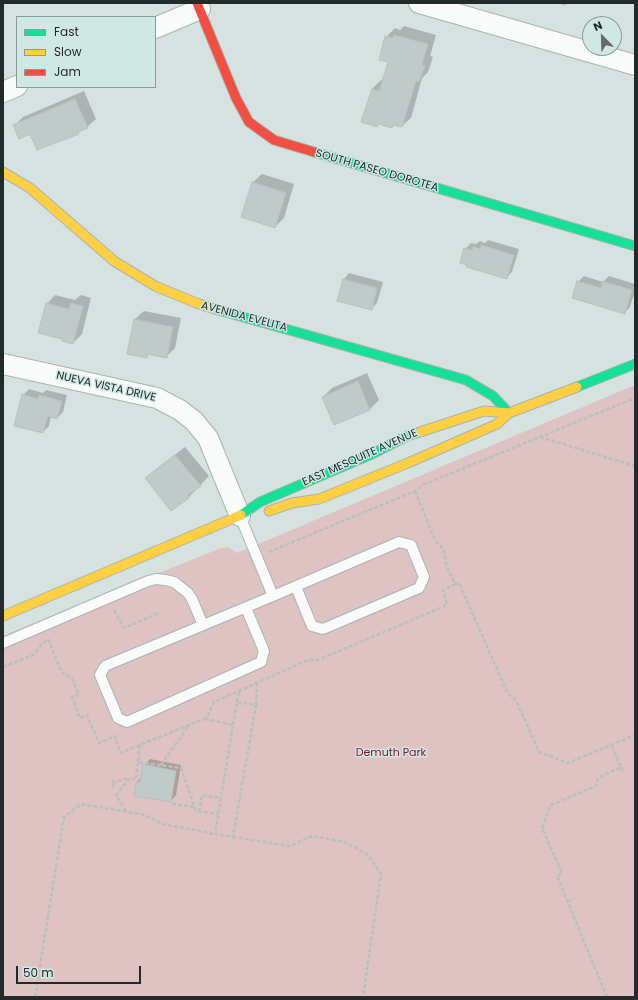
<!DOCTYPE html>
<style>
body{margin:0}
#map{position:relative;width:638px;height:1000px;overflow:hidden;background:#d6e2e0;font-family:Poppins,sans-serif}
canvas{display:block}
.frame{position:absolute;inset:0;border:4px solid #222b2a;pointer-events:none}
.legend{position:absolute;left:16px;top:16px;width:140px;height:72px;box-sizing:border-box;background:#d0e8e4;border:1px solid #8a9c9a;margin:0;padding:5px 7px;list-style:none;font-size:12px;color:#222b2a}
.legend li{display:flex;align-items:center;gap:8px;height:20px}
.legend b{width:20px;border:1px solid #8a9c9a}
.north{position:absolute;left:582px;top:16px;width:40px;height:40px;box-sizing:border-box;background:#d0e8e4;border:1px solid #8a9c9a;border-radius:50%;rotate:337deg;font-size:11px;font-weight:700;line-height:16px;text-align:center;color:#222b2a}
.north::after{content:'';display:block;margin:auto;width:14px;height:18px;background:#616b6a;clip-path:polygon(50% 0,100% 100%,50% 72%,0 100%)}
.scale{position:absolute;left:16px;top:966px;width:125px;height:18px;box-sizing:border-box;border:2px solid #222b2a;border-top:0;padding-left:5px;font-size:12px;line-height:14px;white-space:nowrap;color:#222b2a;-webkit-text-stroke:3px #d0e8e4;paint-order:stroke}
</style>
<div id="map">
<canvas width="638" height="1000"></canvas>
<div class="frame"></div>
<ul class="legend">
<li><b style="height:5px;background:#16e098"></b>Fast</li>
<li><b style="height:5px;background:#ffcf43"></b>Slow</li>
<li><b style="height:5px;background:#f24e42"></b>Jam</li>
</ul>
<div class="north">N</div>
<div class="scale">50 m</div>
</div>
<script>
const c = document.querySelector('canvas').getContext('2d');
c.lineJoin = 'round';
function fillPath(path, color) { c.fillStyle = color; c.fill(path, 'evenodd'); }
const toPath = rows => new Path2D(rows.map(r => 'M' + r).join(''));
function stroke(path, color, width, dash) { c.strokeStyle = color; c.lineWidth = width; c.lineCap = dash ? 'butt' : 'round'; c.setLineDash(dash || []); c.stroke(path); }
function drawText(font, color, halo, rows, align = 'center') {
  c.font = font + ' Poppins,sans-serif'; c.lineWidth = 3; c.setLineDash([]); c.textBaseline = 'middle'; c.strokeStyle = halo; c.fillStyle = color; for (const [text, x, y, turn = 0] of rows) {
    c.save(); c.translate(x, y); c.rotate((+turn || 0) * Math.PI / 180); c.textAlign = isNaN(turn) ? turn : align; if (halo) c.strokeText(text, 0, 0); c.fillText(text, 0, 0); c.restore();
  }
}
fillPath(toPath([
 [635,385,635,997,3,997,3,636,221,548,228,547,237,553]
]), '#dfc2c2');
fillPath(toPath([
 [556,3,568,3,565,5],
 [404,26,436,35,430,56,433,57,428,72,422,78,411,118,402,126,394,124,391,127,379,123,377,126,362,122,372,89,381,80,383,81,390,62,386,37,395,28,400,30],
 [84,91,96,119,87,127,81,130,78,133,31,133,14,126,23,117],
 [262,174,294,184,284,218,275,227,242,216,253,182],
 [488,240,519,249,512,272,506,278,465,249,471,243,476,244,480,241,485,243],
 [349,273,383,282,377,303,371,309,338,300,344,279],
 [584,276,603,282,609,276,635,284,635,291,630,307,624,313,578,282],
 [55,295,75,300,81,295,91,298,82,334,73,343,47,304],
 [144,311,181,318,175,348,166,357,149,354,146,357,135,319],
 [367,373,379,400,370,409,335,424,323,397,332,388],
 [29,389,43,393,46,390,67,395,63,412,57,418,51,416,49,426,43,432,23,395],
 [185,447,209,476,189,497,171,509,147,478,155,470],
 [150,759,181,765,176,795,171,801,137,782,142,777,144,765]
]), '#0003');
const building = toPath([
 [394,35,428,44,422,65,425,66,419,82,416,81,402,127,393,125,392,128,378,124,377,127,361,122,372,89,379,91,388,62,379,60,385,36,393,38,394,35],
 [75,99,88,128,78,132,79,134,37,150,30,134,19,139,13,125,75,99],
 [252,182,286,193,275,228,241,217,252,182],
 [481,245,514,255,507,279,466,267,467,265,460,263,464,248,472,250,473,246,480,249,481,245],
 [343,279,377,288,372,310,337,301,343,279],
 [577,281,601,288,602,281,632,290,625,314,572,298,577,281],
 [46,303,69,309,71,303,83,306,73,344,62,341,62,339,38,333,46,303],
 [134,319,173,327,167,358,147,354,147,358,127,354,134,319],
 [358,381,370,410,334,425,322,397,358,381],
 [22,394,38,399,39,395,62,401,57,419,48,416,43,433,14,426,22,394],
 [175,455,201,486,188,495,189,498,171,511,145,478,175,455],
 [143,764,176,771,171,802,134,796,136,782,140,782,143,764]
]);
fillPath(building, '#c0cac8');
stroke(building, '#b7c1bf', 1);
const lane = toPath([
 [240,516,273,596,105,666,100,675,118,718,127,722,261,662,264,651,246,608],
 [273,596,399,542,411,545,424,577,419,588,323,629,312,626,296,587],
 [3,643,148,581,156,579,165,580,174,582,188,593,192,599,203,625]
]);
const street = toPath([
 [419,3,635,65],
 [155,28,200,9],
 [3,92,17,86],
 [3,364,157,398,180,410,194,421,208,438,240,516]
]);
const fast = toPath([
 [314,152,635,246],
 [215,309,466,380,493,396,509,413],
 [577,387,635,364],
 [241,515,260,502,372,454,407,436,420,432]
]);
const slow = toPath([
 [3,172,30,188,114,261,155,286,199,304,215,309],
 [420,432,484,411,509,413],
 [269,511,292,503,319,499,408,463,497,424,509,413,577,387],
 [3,616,241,515]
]);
const jam = toPath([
 [197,3,236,98,249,122,274,140,314,152]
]);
stroke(lane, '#a9b4b2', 12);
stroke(street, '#a9b4b2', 22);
stroke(fast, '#a9b4b2', 11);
stroke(slow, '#a9b4b2', 11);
stroke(jam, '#a9b4b2', 11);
stroke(toPath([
 [540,437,635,466],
 [415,491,435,540,444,550,446,564,455,584,459,583,508,694,516,700,539,752,568,763,635,735],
 [269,552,415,491,425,484,635,398],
 [114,610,124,628,159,613],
 [48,639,62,673,71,677,79,694,72,697,80,718,87,715,99,743,115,736,120,753,204,719,208,715,214,702,308,660,318,660,447,605,443,590,455,584],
 [3,667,33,655,47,639],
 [237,702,239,691],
 [256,705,257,682],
 [205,719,233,725,215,834,233,837,256,705,237,702,233,725],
 [140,745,138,762,181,768,196,811,218,814],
 [161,765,187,728,188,725],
 [621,767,623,773],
 [112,781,115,782,129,778],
 [112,787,115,782],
 [172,804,194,807],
 [126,811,116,795,130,778,136,779,138,762],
 [199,812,202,795,221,798],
 [233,837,290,846,312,836,344,842,355,847,369,856,381,874,363,997],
 [567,902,573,899],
 [35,997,64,817,81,804,145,815,162,824,215,834],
 [607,997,557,876,562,873,542,828,551,805,596,786,598,778,621,767,611,745]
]), '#bbc0be', 2.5, [4, 2]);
stroke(lane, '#f9fbfa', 10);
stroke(street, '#f9fbfa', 20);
stroke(fast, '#16e098', 9);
stroke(slow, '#ffcf43', 9);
stroke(jam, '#f24e42', 9);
drawText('11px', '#222b2a', '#d0e8e4', [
 ["SOUTH PASEO DOROTEA",377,171,16],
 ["AVENIDA EVELITA",244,317,15],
 ["NUEVA VISTA DRIVE",106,387,13],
 ["EAST MESQUITE AVENUE",360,458,-24]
]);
drawText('11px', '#7b1628', '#d0e8e4', [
 ["Demuth Park",391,753]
]);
</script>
